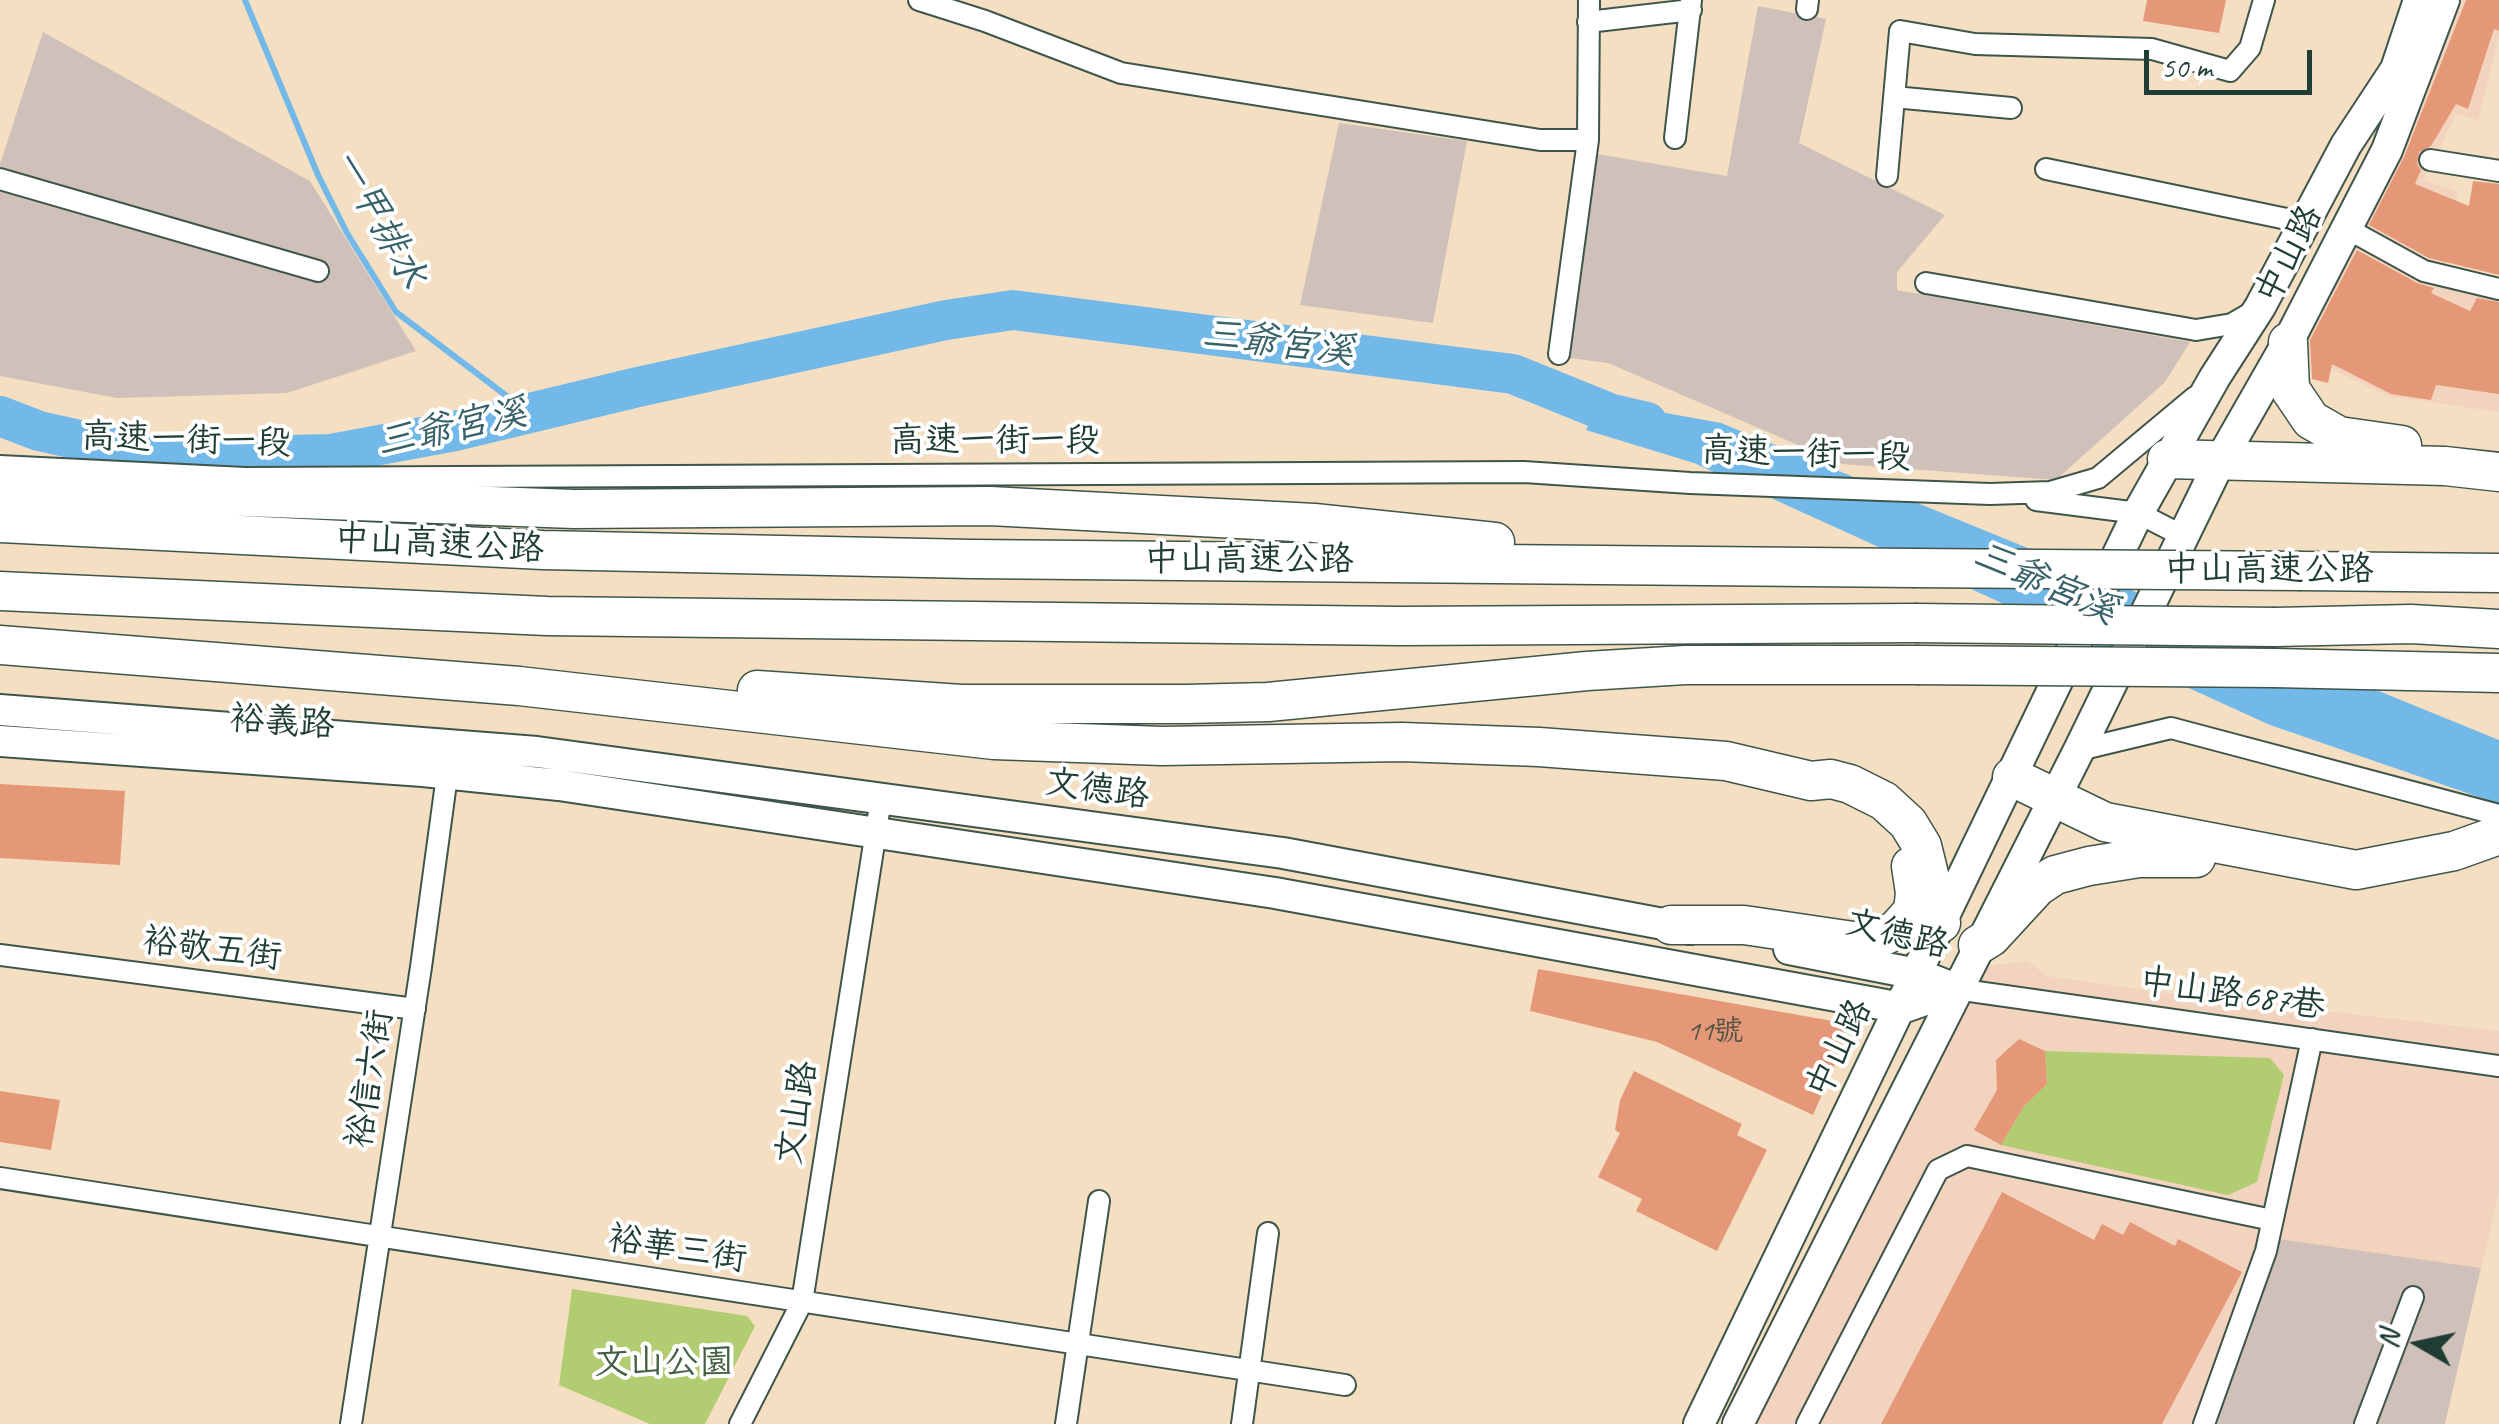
<!DOCTYPE html>
<meta charset="utf-8">
<style>
body{margin:0}
#map{position:relative;width:2499px;height:1424px;overflow:hidden;background:#f4dfc3;font-family:Caveat,sans-serif}
canvas{display:block}
.north{position:absolute;left:2369px;top:1294px;width:100px;height:100px;-webkit-text-stroke:8px #fff;paint-order:stroke;rotate:279deg;font-size:28px;font-weight:700;line-height:40px;text-align:center;color:#1f3d34}
.north::after{content:'';display:block;margin:auto;width:35px;height:45px;background:#1f3d34;clip-path:polygon(50% 0,100% 100%,50% 72%,0 100%)}
.scale{position:absolute;left:2144px;top:50px;width:168px;height:45px;box-sizing:border-box;border:5px solid #1f3d34;border-top:0;padding-left:12px;font-size:30px;line-height:35px;white-space:nowrap;color:#1f3d34;-webkit-text-stroke:8px #fff;paint-order:stroke}
</style>
<div id="map">
<canvas width="2499" height="1424"></canvas>
<div class="north">N</div>
<div class="scale">50 m</div>
</div>
<script>
const c = document.querySelector('canvas').getContext('2d');
c.lineJoin = 'round';
function fillPath(path, color) { c.fillStyle = color; c.fill(path, 'evenodd'); }
const toPath = rows => new Path2D(rows.map(r => 'M' + r).join(''));
function stroke(path, color, width, dash) { c.strokeStyle = color; c.lineWidth = width; c.lineCap = dash ? 'butt' : 'round'; c.setLineDash(dash || []); c.stroke(path); }
function drawText(font, color, halo, rows, align = 'center') {
  c.font = font + ' Caveat,"LXGW WenKai TC",sans-serif'; c.lineWidth = 8; c.setLineDash([]); c.textBaseline = 'middle'; c.strokeStyle = halo; c.fillStyle = color; for (const [text, x, y, turn = 0] of rows) {
    c.save(); c.translate(x, y); c.rotate((+turn || 0) * Math.PI / 180); c.textAlign = isNaN(turn) ? turn : align; if (halo) c.strokeText(text, 0, 0); c.fillText(text, 0, 0); c.restore();
  }
}
fillPath(toPath([
 [2460,0,2499,0,2499,37,2478,121,2457,113,2423,180,2458,192,2452,223,2457,225,2446,270,2499,282,2499,412,2388,396,2299,353],
 [2027,961,2047,976,2152,991,2499,1031,2499,1193,2481,1268,2266,1237,2192,1424,1757,1424,1978,967]
]), '#f2d4be');
fillPath(toPath([
 [1758,6,1826,19,1799,143,1945,215,1897,272,1897,290,2190,342,2165,382,2056,480,1842,464,1608,363,1562,357,1591,153,1727,176],
 [43,32,310,181,416,351,287,393,117,398,0,376,0,164],
 [1339,123,1467,141,1433,323,1300,305],
 [2265,1237,2481,1268,2445,1424,2192,1424]
]), '#cfc0ba');
fillPath(toPath([
 [2045,1051,2270,1058,2284,1075,2257,1182,2228,1195,2001,1145,2024,1106,2047,1084],
 [572,1289,747,1316,755,1326,705,1424,650,1424,559,1385]
]), '#b2cc71');
fillPath(toPath([
 [1600,401,1721,423,2499,740,2499,804,2270,725,1694,463,1586,430]
]), '#72b9e9');
stroke(toPath([
 [245,0,318,175,347,233,396,312,529,413]
]), '#72b9e9', 6);
stroke(toPath([
 [0,416,39,431,160,458,331,454,455,431,638,387,946,320,1013,310,1513,374,1612,414,1647,422]
]), '#72b9e9', 40);
fillPath(toPath([
 [2147,0,2226,0,2219,33,2143,21],
 [2466,0,2499,0,2499,31,2494,29,2468,109,2456,104,2431,146,2419,152,2417,164,2421,170,2415,184,2469,206,2473,181,2499,184,2499,275,2429,258,2369,225,2404,157],
 [2357,250,2417,283,2434,288,2431,293,2470,311,2477,298,2499,302,2499,394,2436,385,2431,400,2391,394,2332,364,2328,383,2312,379,2310,340],
 [0,784,125,791,120,865,0,858],
 [1538,969,1844,1023,1844,1043,1813,1115,1657,1042,1530,1011],
 [2019,1039,2045,1051,2047,1084,2024,1106,2001,1145,1974,1130,1997,1090,1996,1060],
 [1634,1071,1742,1124,1737,1135,1767,1150,1717,1251,1636,1211,1642,1199,1598,1177,1620,1133,1615,1130,1620,1100],
 [0,1091,60,1100,51,1150,0,1142],
 [2002,1192,2094,1240,2102,1224,2123,1235,2130,1222,2175,1246,2178,1239,2242,1272,2162,1424,1881,1424]
]), '#e59877');
const street = toPath([
 [919,0,985,21,1121,73,1540,140,1588,140],
 [1807,9,1808,0],
 [1588,22,1691,10],
 [1894,97,2011,108],
 [1675,138,1691,0],
 [2430,160,2499,171],
 [2046,169,2306,223],
 [1887,176,1900,31,1975,44,2152,49,2230,71,2250,48,2264,0],
 [0,179,318,271],
 [2346,228,2424,271,2499,289],
 [1926,283,2196,330,2232,324,2251,313],
 [1559,354,1588,140,1589,0],
 [0,466,245,478,1524,472,1690,483,1990,494,2050,492,2098,478,2195,397],
 [2036,500,2138,513,2183,536],
 [2079,750,2171,728,2499,815],
 [0,955,415,1009],
 [1956,989,2499,1066],
 [0,1178,1345,1385],
 [351,1424,421,967,449,761],
 [740,1424,802,1302,881,799],
 [1066,1424,1099,1201],
 [1242,1424,1268,1233],
 [1807,1424,1938,1170,1967,1156,2272,1220],
 [2204,1424,2266,1251,2312,1039],
 [2365,1424,2413,1297]
]);
const secondary = toPath([
 [0,710,537,752,1283,853,1690,929],
 [0,741,423,771,559,785,1275,893,1902,1008,1956,989],
 [1789,949,1917,974,1956,989],
 [1699,1424,2138,513,2215,377,2260,307,2346,145,2396,69,2419,0],
 [1738,1424,2079,750,2220,461,2288,342,2387,150,2444,0]
]);
const highway = toPath([
 [2288,342,2290,389,2311,420,2339,436,2402,445],
 [2167,459,2445,466,2499,472],
 [0,488,574,509,990,506,1314,523,1495,542],
 [0,523,543,550,972,559,1913,568],
 [2301,571,2499,573],
 [0,591,547,616,1400,626,1915,623],
 [2275,627,2411,624,2499,629],
 [0,645,519,686,994,740,1162,746,1402,742,1539,747,1726,761,1811,781,1831,779,1850,784,1884,801,1908,823,1922,846,1941,923],
 [2274,668,2499,673],
 [757,690,961,704,1186,704,1268,702,1587,671,1685,665,1916,665],
 [2012,777,2105,822,2356,870,2454,851,2499,835],
 [1671,925,1744,925,1853,941,1875,940,1896,930,1913,911,1915,893,1911,866],
 [1978,945,1991,937,2037,887,2055,875,2089,866,2139,858,2196,858]
]);
stroke(street, '#3f5549', 24);
stroke(secondary, '#3f5549', 34);
stroke(highway, '#3f5549', 41);
stroke(street, '#fff', 20);
stroke(secondary, '#fff', 30);
stroke(highway, '#fff', 38);
const highwayBridge = toPath([
 [1913,568,2301,571],
 [1915,623,2275,627],
 [1916,665,2274,668]
]);
stroke(highwayBridge, '#3f5549', 41, []);
stroke(highwayBridge, '#fff', 38);
drawText('30px', '#505445', null, [
 ["11號",1715,1032]
]);
drawText('35px', '#1f3d34', '#fff', [
 ["中山路",2290,255,-63],
 ["高速一街一段",186,441,2],
 ["高速一街一段",995,442],
 ["高速一街一段",1806,455,2],
 ["中山高速公路",439,545,3],
 ["中山高速公路",1249,561],
 ["中山高速公路",2269,571],
 ["裕義路",282,723,4],
 ["文德路",1097,790,8],
 ["文德路",1897,935,14],
 ["裕敬五街",212,950,7],
 ["中山路687巷",2232,995,8],
 ["中山路",1840,1049,-64],
 ["裕信六街",371,1079,-81],
 ["文山路",798,1113,-81],
 ["裕華三街",677,1250,9]
]);
drawText('35px', '#446143', '#fff', [
 ["文山公園",664,1364]
]);
drawText('italic 38px', '#38626a', '#fff', [
 ["一甲排水",378,219,61],
 ["三爺宮溪",1278,344,7],
 ["三爺宮溪",452,429,-12],
 ["三爺宮溪",2045,584,24]
]);
</script>
